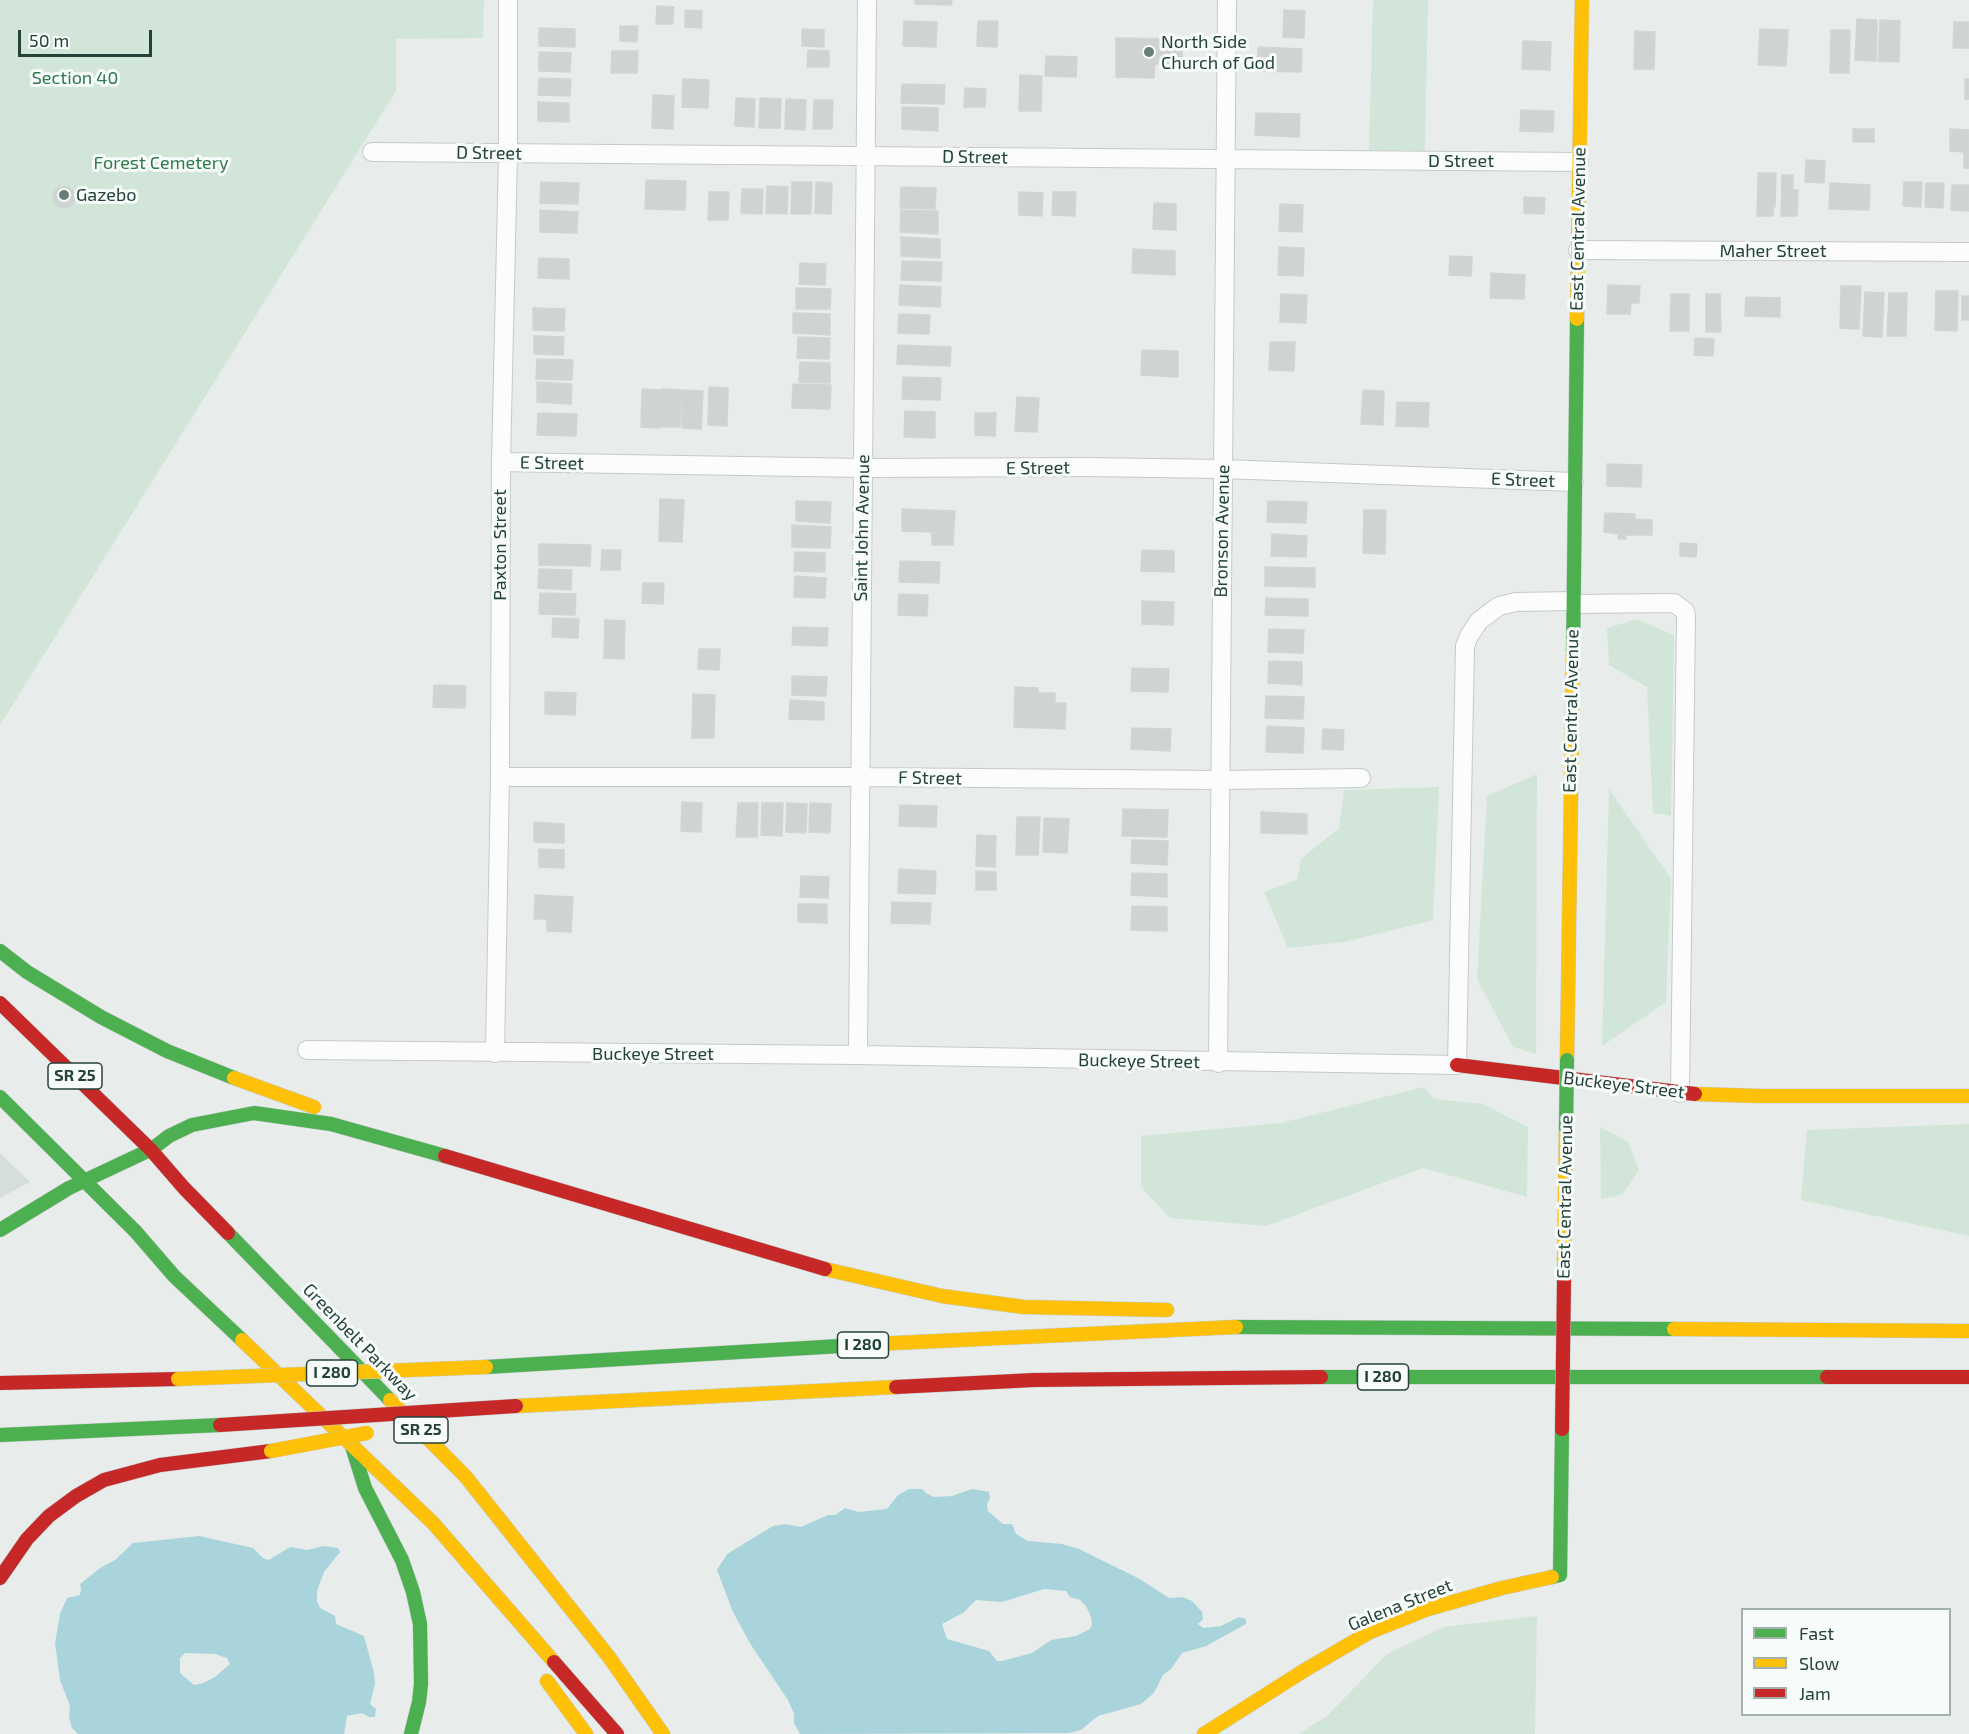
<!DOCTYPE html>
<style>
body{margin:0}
#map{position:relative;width:1969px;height:1734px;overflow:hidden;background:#e8edeb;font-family:"Exo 2",sans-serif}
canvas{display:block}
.legend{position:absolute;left:1741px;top:1608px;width:210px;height:108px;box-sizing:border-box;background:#f7fbf9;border:2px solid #a3b1ad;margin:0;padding:8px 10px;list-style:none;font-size:18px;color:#24423a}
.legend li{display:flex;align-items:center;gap:12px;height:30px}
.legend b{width:30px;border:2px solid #a3b1ad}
.scale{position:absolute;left:18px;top:30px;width:134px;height:27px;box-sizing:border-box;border:3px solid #24423a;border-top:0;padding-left:8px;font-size:18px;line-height:21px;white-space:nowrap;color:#24423a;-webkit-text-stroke:4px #f7fbf9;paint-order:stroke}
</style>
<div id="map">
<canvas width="1969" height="1734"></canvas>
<ul class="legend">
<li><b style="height:8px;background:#4caf50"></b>Fast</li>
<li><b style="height:8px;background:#ffc107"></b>Slow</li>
<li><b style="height:8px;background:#c62828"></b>Jam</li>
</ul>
<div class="scale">50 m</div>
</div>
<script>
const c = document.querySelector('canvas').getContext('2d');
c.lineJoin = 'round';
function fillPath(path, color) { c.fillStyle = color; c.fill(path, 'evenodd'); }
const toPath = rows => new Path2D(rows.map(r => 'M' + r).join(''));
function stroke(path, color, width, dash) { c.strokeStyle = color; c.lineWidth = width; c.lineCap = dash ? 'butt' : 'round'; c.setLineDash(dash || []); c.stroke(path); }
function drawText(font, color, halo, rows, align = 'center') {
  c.font = font + ' "Exo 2",sans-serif'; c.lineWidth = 6; c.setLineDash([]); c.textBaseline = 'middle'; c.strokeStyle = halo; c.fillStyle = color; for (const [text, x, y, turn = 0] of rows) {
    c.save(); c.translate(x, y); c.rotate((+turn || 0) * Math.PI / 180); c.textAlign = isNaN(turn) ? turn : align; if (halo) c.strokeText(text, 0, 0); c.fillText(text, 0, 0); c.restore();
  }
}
fillPath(toPath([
 [0,1153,30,1182,0,1198]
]), '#d6dedb');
fillPath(toPath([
 [0,0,484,0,483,38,396,39,396,91,0,725],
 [1373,0,1428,0,1425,151,1369,150],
 [1637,619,1674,635,1671,816,1653,813,1647,687,1609,665,1607,628],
 [1537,774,1536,1054,1513,1047,1477,979,1487,796],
 [1439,787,1433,920,1344,942,1288,948,1264,892,1297,880,1301,859,1339,828,1344,790],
 [1609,789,1671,879,1666,1002,1602,1046],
 [1424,1087,1434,1099,1483,1104,1528,1127,1527,1197,1423,1168,1266,1226,1170,1218,1141,1187,1141,1136,1281,1123],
 [1969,1124,1969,1236,1801,1200,1807,1130],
 [1600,1127,1628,1142,1639,1170,1622,1195,1601,1199],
 [1537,1616,1535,1734,1299,1734,1328,1715,1387,1654,1443,1627]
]), '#d1e6d8');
fillPath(toPath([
 [909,1489,922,1489,926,1493,934,1497,952,1496,972,1489,989,1492,990,1498,987,1504,988,1511,1003,1524,1012,1524,1016,1534,1028,1541,1062,1544,1079,1549,1138,1578,1169,1598,1183,1597,1192,1601,1202,1612,1203,1619,1198,1624,1203,1628,1221,1626,1239,1617,1246,1619,1246,1624,1206,1646,1182,1653,1171,1669,1163,1675,1154,1693,1141,1704,1098,1716,1081,1730,1069,1733,800,1734,794,1723,794,1714,788,1700,751,1645,733,1612,717,1570,727,1554,773,1526,786,1524,801,1527,828,1515,835,1515,845,1508,858,1512,887,1509,898,1495],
 [1044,1589,1066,1591,1070,1597,1080,1600,1086,1606,1091,1617,1092,1624,1090,1629,1076,1636,1051,1640,1032,1653,1002,1661,997,1661,989,1651,947,1639,942,1624,963,1613,976,1600,1002,1602],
 [199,1536,253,1548,263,1558,269,1560,290,1547,307,1550,324,1546,338,1548,340,1552,324,1572,317,1591,317,1601,320,1608,335,1616,336,1624,364,1636,374,1673,375,1684,370,1704,376,1709,375,1717,369,1717,362,1713,347,1716,344,1734,78,1734,72,1728,69,1717,70,1706,60,1680,55,1643,60,1614,67,1598,80,1595,81,1589,80,1584,100,1568,115,1560,133,1543],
 [185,1653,215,1654,227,1658,230,1664,215,1677,203,1683,194,1685,180,1673,180,1658]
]), '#a9d4db');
const building = toPath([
 [915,0,952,0,951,5,915,4,915,0],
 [657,6,674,7,673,24,656,24,657,6],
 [685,10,702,11,701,28,685,27,685,10],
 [1284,10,1305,11,1304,38,1283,37,1284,10],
 [1857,19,1877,20,1876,61,1855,60,1857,19],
 [1880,20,1900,21,1899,62,1878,61,1880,20],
 [904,21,937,22,936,47,903,46,904,21],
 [978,21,998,21,997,47,977,46,978,21],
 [1954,22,1969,22,1969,48,1953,48,1954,22],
 [620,26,638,26,637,42,620,41,620,26],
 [539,28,575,29,575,47,539,46,539,28],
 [802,29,824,30,824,47,802,46,802,29],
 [1760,29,1788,30,1786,66,1758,65,1760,29],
 [1831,30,1850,30,1849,73,1830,73,1831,30],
 [1635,31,1655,32,1654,69,1634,69,1635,31],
 [1116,38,1182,39,1182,64,1155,64,1154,78,1116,77,1116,38],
 [1523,41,1551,42,1550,70,1522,69,1523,41],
 [1258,47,1302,49,1301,72,1257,71,1258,47],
 [808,50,829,51,829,67,807,67,808,50],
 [612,51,638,51,637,73,611,73,612,51],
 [539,52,571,53,570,72,539,71,539,52],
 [1046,56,1077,57,1076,77,1045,76,1046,56],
 [1020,75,1042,76,1041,111,1019,111,1020,75],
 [539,78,571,79,570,96,538,95,539,78],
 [683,79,709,80,708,108,682,107,683,79],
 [1965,79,1969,79,1969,99,1965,99,1965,79],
 [902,84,945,85,944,104,901,103,902,84],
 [965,88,986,89,985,107,964,107,965,88],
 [653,95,674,96,673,129,652,128,653,95],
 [736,98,755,99,754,127,735,126,736,98],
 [760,98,781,99,780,128,759,128,760,98],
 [786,99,806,100,805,130,785,129,786,99],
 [814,100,833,100,832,129,813,129,814,100],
 [538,102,569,103,569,122,538,121,538,102],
 [902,107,938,108,938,131,902,129,902,107],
 [1521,110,1554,111,1553,132,1520,131,1521,110],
 [1256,113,1300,114,1299,137,1255,135,1256,113],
 [1853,129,1874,129,1874,142,1853,142,1853,129],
 [1950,129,1969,130,1969,168,1964,168,1964,152,1950,151,1950,129],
 [1806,160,1825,161,1824,183,1805,182,1806,160],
 [1758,173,1776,173,1775,207,1773,207,1773,216,1757,216,1758,173],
 [1782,175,1793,175,1793,190,1798,190,1797,216,1781,216,1782,175],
 [646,180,686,181,685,210,645,209,646,180],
 [541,182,579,183,578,204,540,203,541,182],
 [792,182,812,182,811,214,791,214,792,182],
 [816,182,832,183,831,214,815,213,816,182],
 [1904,182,1922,182,1921,207,1903,206,1904,182],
 [1830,183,1870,185,1869,210,1829,209,1830,183],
 [1926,183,1944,183,1943,208,1925,207,1926,183],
 [1952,185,1969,185,1969,211,1951,210,1952,185],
 [767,186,788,187,787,214,766,213,767,186],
 '53 197a11 11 0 1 1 22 0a11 11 0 1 1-22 0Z',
 [901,187,936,188,935,209,900,208,901,187],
 [742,189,763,189,762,214,741,213,742,189],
 [709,192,729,192,728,220,708,220,709,192],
 [1019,192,1043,193,1042,216,1019,215,1019,192],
 [1053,192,1076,192,1075,216,1052,215,1053,192],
 [1524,197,1545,198,1544,214,1524,213,1524,197],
 [1154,203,1176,204,1176,230,1153,229,1154,203],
 [1280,204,1303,205,1302,232,1279,231,1280,204],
 [540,210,578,212,577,233,540,232,540,210],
 [901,210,938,211,938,234,900,232,901,210],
 [901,237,940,239,940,258,901,256,901,237],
 [1279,247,1304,248,1303,276,1278,275,1279,247],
 [1133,249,1175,251,1175,275,1132,273,1133,249],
 [1450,256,1472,257,1471,276,1449,275,1450,256],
 [539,258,569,259,569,279,538,278,539,258],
 [902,261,942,262,941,281,901,280,902,261],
 [800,263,826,264,825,285,799,284,800,263],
 [1491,273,1525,275,1524,299,1490,298,1491,273],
 [900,285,941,287,940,307,899,305,900,285],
 [1608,285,1640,286,1639,303,1631,303,1630,314,1607,314,1608,285],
 [1841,286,1861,286,1859,329,1840,328,1841,286],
 [796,288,831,289,830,309,796,309,796,288],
 [1936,291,1958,291,1957,331,1935,330,1936,291],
 [1865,292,1884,293,1882,337,1863,336,1865,292],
 [1889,293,1907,293,1906,336,1887,336,1889,293],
 [1281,294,1307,295,1306,323,1280,322,1281,294],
 [1671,294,1689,294,1689,331,1670,331,1671,294],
 [1706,294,1720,294,1721,332,1706,332,1706,294],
 [1962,296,1969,296,1969,320,1962,320,1962,296],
 [1746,297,1780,298,1780,317,1745,316,1746,297],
 [533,308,565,309,564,331,533,330,533,308],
 [793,313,830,314,830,335,793,333,793,313],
 [899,314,930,315,929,334,898,333,899,314],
 [534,336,564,337,563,355,534,354,534,336],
 [798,337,830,338,829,359,797,358,798,337],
 [1695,338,1714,339,1713,356,1694,355,1695,338],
 [1270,342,1295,342,1294,371,1269,370,1270,342],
 [898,345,951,347,950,366,897,364,898,345],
 [1142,350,1178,351,1178,377,1141,375,1142,350],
 [537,359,573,360,572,380,536,379,537,359],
 [800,362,830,363,830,383,799,382,800,362],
 [903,377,941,378,940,400,902,399,903,377],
 [537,382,572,384,571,404,537,402,537,382],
 [793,384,831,385,830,409,792,408,793,384],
 [709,387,728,388,727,426,708,425,709,387],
 [642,389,661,390,660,428,641,427,642,389],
 [662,389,682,390,680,427,661,427,662,389],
 [683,390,703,391,701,429,682,428,683,390],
 [1363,390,1384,391,1383,425,1361,424,1363,390],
 [1017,397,1039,398,1037,432,1015,431,1017,397],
 [1397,402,1429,403,1428,427,1396,426,1397,402],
 [905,411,935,412,935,438,904,437,905,411],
 [538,413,577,414,576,436,537,435,538,413],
 [975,413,996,413,995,436,975,435,975,413],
 [1607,464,1642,465,1641,487,1607,486,1607,464],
 [660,499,684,500,682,542,659,541,660,499],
 [796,501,831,502,830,523,796,521,796,501],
 [1268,501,1307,502,1306,523,1267,522,1268,501],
 [902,509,955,511,953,545,932,545,932,532,902,531,902,509],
 [1364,510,1386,510,1385,554,1363,553,1364,510],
 [1605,513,1635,514,1635,519,1652,520,1652,535,1626,535,1626,539,1618,539,1619,534,1604,532,1605,513],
 [792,525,831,527,830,548,792,547,792,525],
 [1272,534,1307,536,1306,557,1271,556,1272,534],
 [1680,543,1697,544,1696,557,1680,556,1680,543],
 [539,544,591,545,590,566,539,565,539,544],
 [602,550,621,550,620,570,601,570,602,550],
 [1142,550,1174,551,1174,572,1141,571,1142,550],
 [795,552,825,553,825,572,794,571,795,552],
 [900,561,940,562,939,583,899,582,900,561],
 [1265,567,1315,568,1315,587,1265,586,1265,567],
 [539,569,572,570,571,590,538,588,539,569],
 [795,576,826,578,825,598,794,597,795,576],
 [643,583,664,583,663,604,642,603,643,583],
 [540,593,576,594,575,615,539,614,540,593],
 [899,594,928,595,927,616,898,615,899,594],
 [1266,598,1308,599,1308,616,1265,615,1266,598],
 [1142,601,1174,602,1173,625,1142,624,1142,601],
 [553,618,579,619,578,638,552,637,553,618],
 [605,620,625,621,624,659,604,658,605,620],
 [793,627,828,628,827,646,792,645,793,627],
 [1269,629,1304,630,1303,653,1268,652,1269,629],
 [699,649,720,649,719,670,698,669,699,649],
 [1269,661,1302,662,1302,685,1268,683,1269,661],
 [1132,668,1169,669,1168,692,1131,691,1132,668],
 [792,676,827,677,826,696,792,695,792,676],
 [434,685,466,686,465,708,433,707,434,685],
 [1015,687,1038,688,1038,693,1055,693,1055,703,1066,703,1065,729,1014,727,1015,687],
 [545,692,576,693,575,715,545,714,545,692],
 [693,694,715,695,714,738,692,738,693,694],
 [1266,696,1304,697,1303,719,1265,718,1266,696],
 [790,700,824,702,824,720,789,719,790,700],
 [1267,726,1304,728,1303,753,1266,752,1267,726],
 [1132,728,1171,729,1170,751,1131,749,1132,728],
 [1323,729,1344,730,1343,750,1322,749,1323,729],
 [682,802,702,803,701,832,681,831,682,802],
 [738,803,758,803,757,837,736,837,738,803],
 [762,803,783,803,782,836,761,835,762,803],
 [787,803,807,804,806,833,786,832,787,803],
 [810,803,831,804,830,833,809,832,810,803],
 [900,805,937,806,936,827,899,826,900,805],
 [1123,809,1168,810,1167,837,1122,836,1123,809],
 [1261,812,1307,814,1307,834,1261,833,1261,812],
 [1017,817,1040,817,1038,855,1016,855,1017,817],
 [1044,818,1069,819,1067,853,1043,852,1044,818],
 [534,822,564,824,564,843,534,842,534,822],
 [977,835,996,836,995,867,976,866,977,835],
 [1132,840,1168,841,1167,865,1131,863,1132,840],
 [539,849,564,850,564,868,539,867,539,849],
 [899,869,936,871,935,894,898,893,899,869],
 [976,871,996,872,996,890,976,890,976,871],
 [1132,873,1167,874,1167,897,1131,895,1132,873],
 [801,876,829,877,828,898,800,897,801,876],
 [535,895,573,897,571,932,547,931,547,919,534,919,535,895],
 [892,902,931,903,930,924,891,923,892,902],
 [798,904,827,904,827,923,798,922,798,904],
 [1132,906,1167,907,1167,931,1131,930,1132,906]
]);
fillPath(building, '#cfd4d2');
stroke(building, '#d1d6d4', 1.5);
const street = toPath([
 [372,152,1579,162],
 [1578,250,1969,252],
 [501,462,863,468,1084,467,1223,469,1574,482],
 [1573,604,1674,603,1685,611,1686,616,1680,1093],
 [500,777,860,777,1220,780,1361,778],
 [307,1050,858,1055,1457,1065,1465,646,1469,636,1479,621,1499,606,1516,602,1573,601],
 [495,1053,500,777,501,462,508,154,508,0],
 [858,1055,867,0],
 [1218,1063,1227,0]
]);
const fast = toPath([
 [1573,657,1577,319],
 [0,951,27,972,101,1017,167,1051,234,1078],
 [0,1097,136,1232,174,1276,242,1340],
 [0,1230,69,1188,152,1149,169,1136,192,1125,254,1113,331,1124,445,1156],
 [228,1233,390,1400],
 [1236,1327,1674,1329],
 [486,1367,874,1344],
 [1321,1377,1827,1377],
 [0,1435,220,1425],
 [351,1443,365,1488,402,1560,413,1592,420,1624,421,1684,419,1702,411,1734],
 [1552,1577,1560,1575,1562,1429]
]);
const slow = toPath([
 [1577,319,1582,0],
 [1567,1060,1573,657],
 [234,1078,314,1107],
 [1695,1094,1758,1096,1969,1096],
 [825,1269,942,1296,1024,1307,1167,1310],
 [1564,1281,1566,1128],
 [1674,1329,1969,1331],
 [242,1340,433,1523,554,1662],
 [874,1344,1236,1327],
 [390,1400,466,1477,609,1657,663,1734],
 [516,1406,896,1387],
 [547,1681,586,1734],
 [1204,1734,1305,1670,1370,1632,1428,1609,1502,1588,1552,1577]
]);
const jam = toPath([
 [0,1003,151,1150,184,1188,228,1233],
 [1457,1065,1695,1094],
 [445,1156,825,1269],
 [1827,1377,1969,1377],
 [0,1383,178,1379],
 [896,1387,1034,1380,1321,1377],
 [0,1578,27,1539,49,1516,76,1496,104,1480,160,1465,271,1451],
 [554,1662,617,1734]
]);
stroke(street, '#c5cac8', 20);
stroke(fast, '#c3cbc8', 15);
stroke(slow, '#c3cbc8', 15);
stroke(jam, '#c3cbc8', 15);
stroke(street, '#fcfcfc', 18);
stroke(fast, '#4caf50', 14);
stroke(slow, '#ffc107', 14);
stroke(jam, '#c62828', 14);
const fastBridge = toPath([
 [1566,1128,1567,1060]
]);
const slowBridge = toPath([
 [178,1379,486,1367],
 [271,1451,367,1433]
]);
const jamBridge = toPath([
 [220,1425,516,1406],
 [1562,1429,1564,1281]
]);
stroke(fastBridge, '#c3cbc8', 15, []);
stroke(slowBridge, '#c3cbc8', 15, []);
stroke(jamBridge, '#c3cbc8', 15, []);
stroke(fastBridge, '#4caf50', 14);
stroke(slowBridge, '#ffc107', 14);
stroke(jamBridge, '#c62828', 14);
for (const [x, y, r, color] of [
 [1149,52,6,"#697e78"],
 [64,195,6,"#697e78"]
]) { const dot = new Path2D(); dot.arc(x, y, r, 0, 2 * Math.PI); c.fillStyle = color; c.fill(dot); stroke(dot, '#f7fbf9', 2); }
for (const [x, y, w] of [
 [75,1076,54],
 [863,1345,51],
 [332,1373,51],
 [1383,1377,51],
 [421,1430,54]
]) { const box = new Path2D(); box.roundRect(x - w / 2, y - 13, w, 26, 4.5); c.fillStyle = '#f7fbf9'; c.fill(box); stroke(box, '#24423a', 1.5); }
drawText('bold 16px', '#24423a', null, [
 ["SR 25",75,1076],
 ["I 280",863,1345],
 ["I 280",332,1373],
 ["I 280",1383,1377],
 ["SR 25",421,1430]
]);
drawText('18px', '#24423a', '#f7fbf9', [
 ["North Side",1161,42],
 ["Church of God",1161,63],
 ["Gazebo",76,195]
], 'left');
drawText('18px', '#2d7a4b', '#f7fbf9', [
 ["Section 40",75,78],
 ["Forest Cemetery",161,163]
]);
drawText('18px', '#24423a', '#f7fbf9', [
 ["D Street",489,153,1],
 ["D Street",975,157,1],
 ["D Street",1461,161],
 ["East Central Avenue",1578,229,-89],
 ["Maher Street",1773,251],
 ["E Street",552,463,1],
 ["E Street",1038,468,-1],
 ["E Street",1523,480,2],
 ["Saint John Avenue",862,528,-89],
 ["Bronson Avenue",1222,531,-89],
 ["Paxton Street",500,545,-90],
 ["East Central Avenue",1571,711,-89],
 ["F Street",930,778,1],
 ["Buckeye Street",653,1054],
 ["Buckeye Street",1139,1061,1],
 ["Buckeye Street",1624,1085,7],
 ["East Central Avenue",1565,1197,-89],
 ["Greenbelt Parkway",360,1342,46],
 ["Galena Street",1400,1605,-22]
]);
</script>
